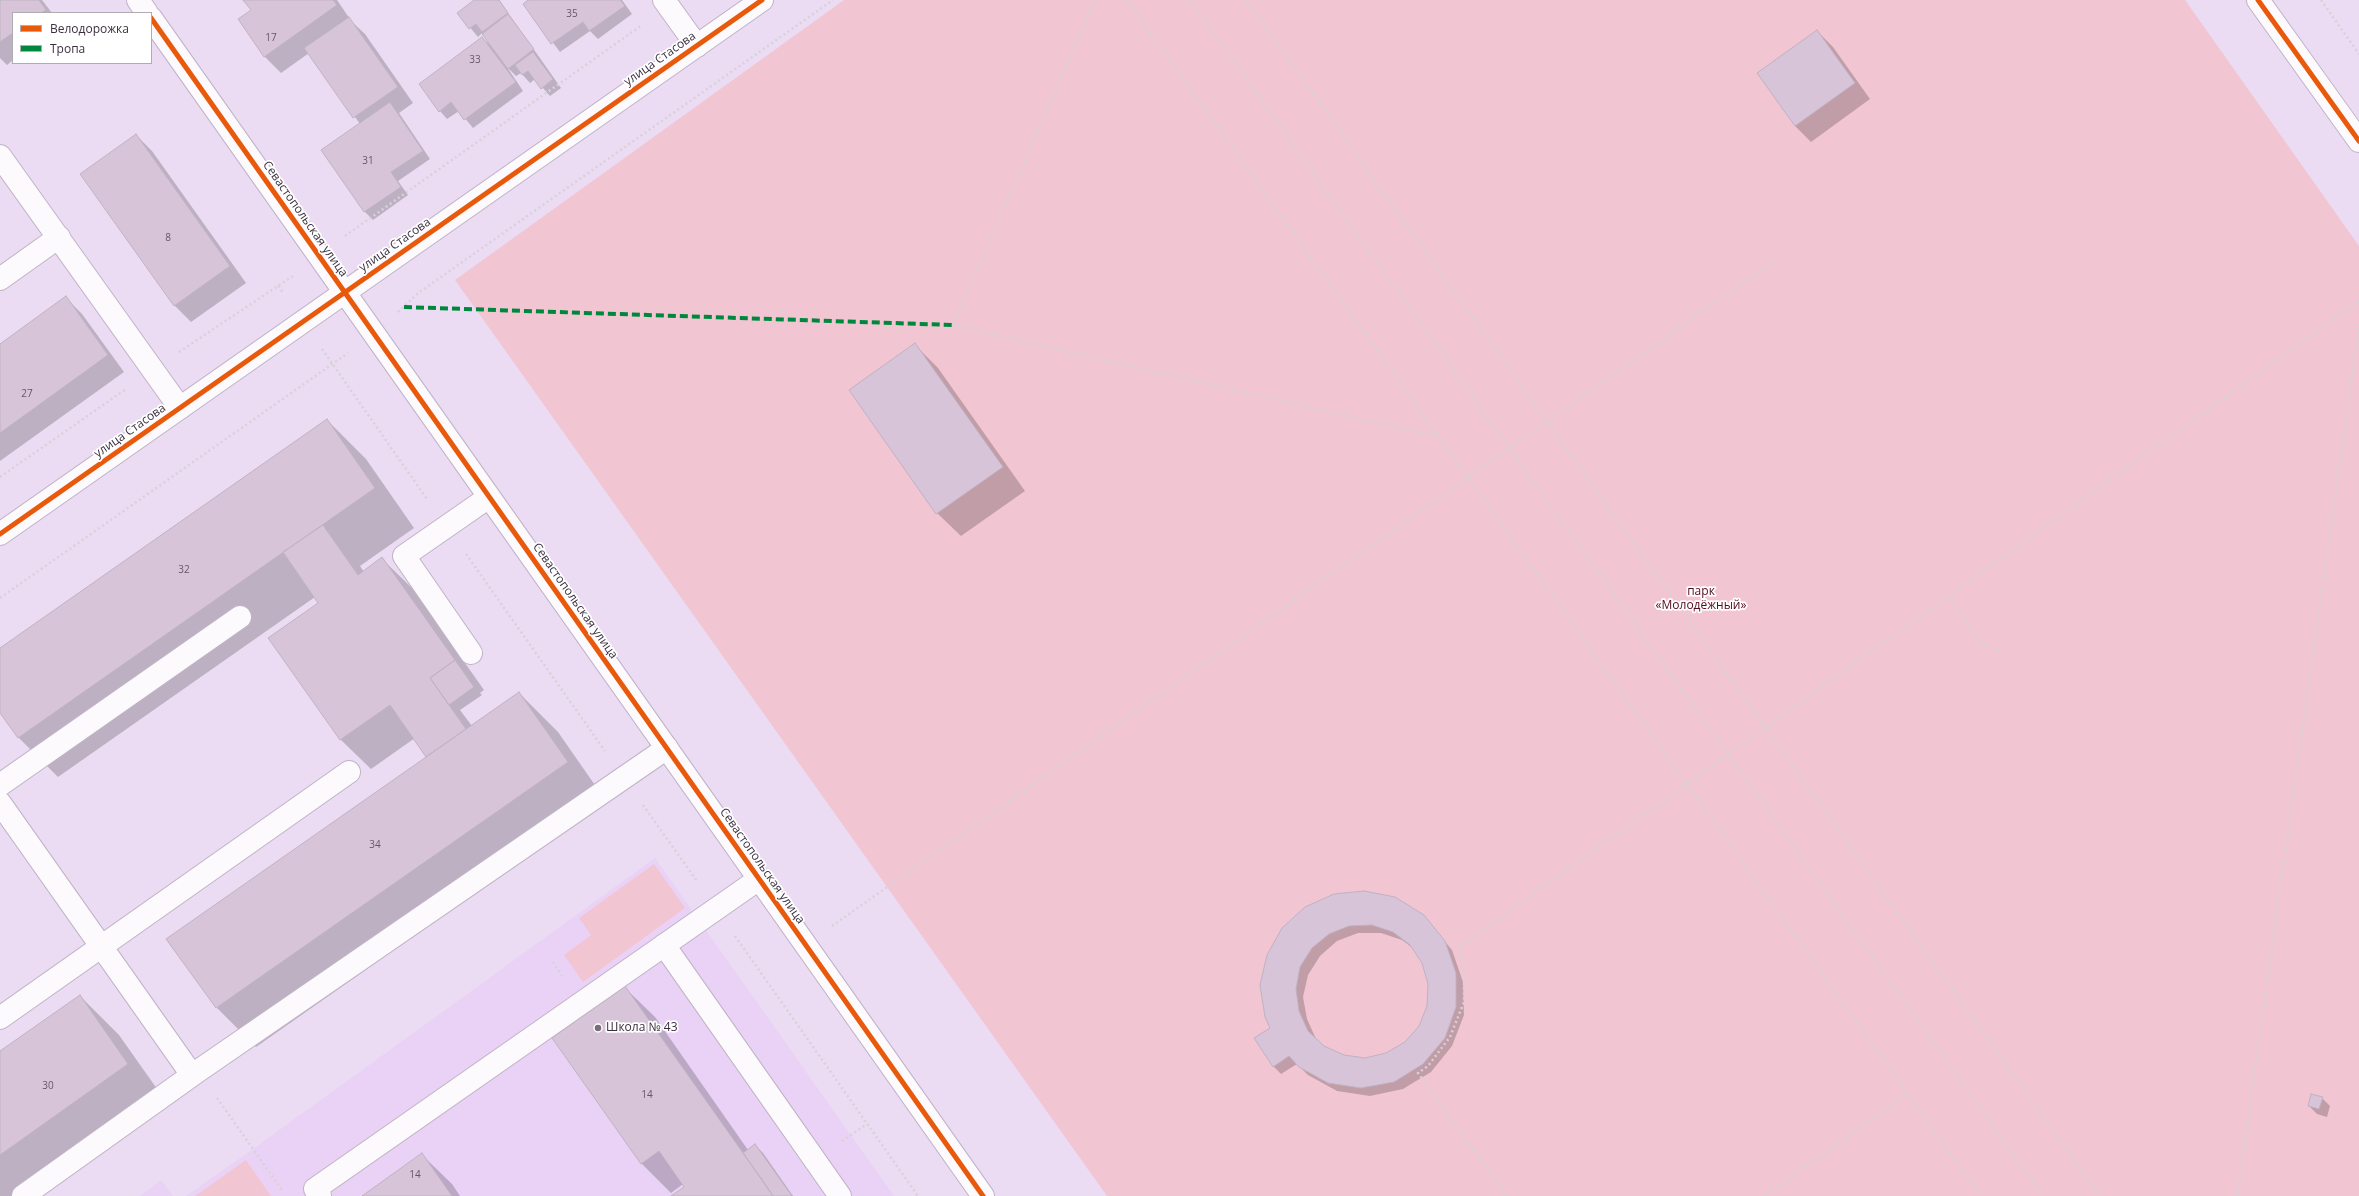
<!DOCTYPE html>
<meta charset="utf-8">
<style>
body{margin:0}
#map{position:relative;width:2359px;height:1196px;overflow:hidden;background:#ebdcf3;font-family:"Open Sans",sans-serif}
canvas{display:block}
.legend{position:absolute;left:12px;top:12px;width:140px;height:52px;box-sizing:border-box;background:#fff;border:1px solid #b0acb2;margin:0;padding:5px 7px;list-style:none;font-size:12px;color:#3a2f3f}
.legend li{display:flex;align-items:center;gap:8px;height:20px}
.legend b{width:20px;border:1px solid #b0acb2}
</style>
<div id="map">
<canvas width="2359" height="1196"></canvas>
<ul class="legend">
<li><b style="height:5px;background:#e8590c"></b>Велодорожка</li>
<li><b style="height:5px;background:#00873e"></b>Тропа</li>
</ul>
</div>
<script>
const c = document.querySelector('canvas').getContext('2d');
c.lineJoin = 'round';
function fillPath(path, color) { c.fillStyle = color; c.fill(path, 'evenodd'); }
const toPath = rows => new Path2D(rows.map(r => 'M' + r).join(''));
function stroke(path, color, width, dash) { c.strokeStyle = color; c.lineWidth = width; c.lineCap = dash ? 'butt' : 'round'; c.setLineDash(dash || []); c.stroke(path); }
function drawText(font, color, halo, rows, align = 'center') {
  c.font = font + ' "Open Sans",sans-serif'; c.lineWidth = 3.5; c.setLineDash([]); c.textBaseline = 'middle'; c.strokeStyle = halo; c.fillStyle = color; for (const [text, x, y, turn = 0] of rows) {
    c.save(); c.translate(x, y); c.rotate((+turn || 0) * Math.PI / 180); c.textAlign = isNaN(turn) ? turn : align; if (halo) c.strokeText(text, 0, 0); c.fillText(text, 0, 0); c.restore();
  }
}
fillPath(toPath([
 [655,858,894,1196,186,1196,253,1149],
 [161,1180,173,1196,140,1196]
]), '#ead2f6');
fillPath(toPath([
 [844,0,2185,0,2359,246,2359,1196,1107,1196,455,280],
 [654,864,685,908,583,982,564,955,591,935,579,918],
 [246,1160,271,1196,195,1196]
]), '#f2c5d2');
fillPath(toPath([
 [0,0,42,0,52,13,13,13,13,60,7,65,0,58],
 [245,0,337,0,352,22,365,34,413,103,399,113,430,159,398,181,408,195,373,220,365,212,322,150,360,124,309,53,281,73,265,57,240,20,252,11],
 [476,0,499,0,561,88,550,96,535,79,530,83,521,73,516,76,507,67,523,91,473,128,459,111,447,119,440,111,482,38,493,47,482,33,478,37,458,13],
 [529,0,622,0,632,14,598,39,590,31,560,52,524,4],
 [1817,31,1833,47,1870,99,1811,142,1795,126],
 [136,135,152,151,246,283,191,322,175,306,81,174],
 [66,298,82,314,124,372,0,461,0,345],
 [915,345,938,368,1025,491,961,536,937,513],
 [327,420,366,459,414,528,360,566,364,572,382,559,412,588,484,690,480,693,482,695,460,710,472,726,519,693,558,732,606,801,256,1047,217,1008,428,757,415,738,371,769,341,740,269,638,320,603,315,597,58,777,19,738,0,711,0,649],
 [1423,916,1452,950,1463,982,1464,1015,1452,1046,1431,1072,1403,1089,1370,1096,1337,1091,1308,1075,1297,1064,1281,1074,1273,1066,1271,1028,1283,928],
 [1358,933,1381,933,1402,940,1414,949,1423,962,1429,984,1428,1006,1420,1026,1406,1043,1387,1054,1365,1059,1344,1056,1324,1047,1316,1039,1307,1019,1303,997,1308,975,1320,956,1337,941],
 [625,988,655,1017,748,1150,755,1145,763,1153,793,1196,673,1196,685,1187,683,1184,671,1193,641,1163],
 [80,996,119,1035,167,1103,36,1196,0,1196,0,1052],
 [2322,1098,2330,1106,2327,1117,2317,1114,2309,1106],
 [422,1155,452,1184,460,1196,364,1196]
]), '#0003');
const building = toPath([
 [0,0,39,0,46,10,41,13,13,13,13,33,0,42,0,0],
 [243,0,333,0,337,5,264,57,238,19,251,10,243,0],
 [474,0,499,0,508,13,482,32,476,24,469,29,457,13,474,0],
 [528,0,620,0,625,6,589,31,583,22,551,44,523,4,528,0],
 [508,14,534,49,508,69,482,34,508,14],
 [349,17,398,87,353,118,304,48,349,17],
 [1817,30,1855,83,1795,126,1757,73,1817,30],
 [482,37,516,82,464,120,451,102,439,112,419,84,482,37],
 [533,52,553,79,541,89,528,71,522,75,515,65,533,52],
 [390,102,423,151,391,172,401,187,364,212,321,150,390,102],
 [136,134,230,266,174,306,80,174,136,134],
 [66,296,108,355,0,433,0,344,66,296],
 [915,343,1003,467,936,514,849,390,915,343],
 [327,419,375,488,18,738,0,713,0,648,327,419],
 [323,525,358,575,382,557,455,660,430,678,466,729,426,757,390,705,340,740,268,638,318,603,283,552,323,525],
 [455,660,474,687,449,705,430,678,455,660],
 [519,692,568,762,216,1008,166,939,519,692],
 [1364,891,1395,897,1424,915,1445,941,1456,973,1456,1007,1445,1038,1423,1064,1394,1082,1361,1088,1328,1083,1299,1067,1289,1056,1273,1067,1254,1038,1270,1028,1265,1017,1260,985,1267,955,1282,928,1305,907,1334,894,1364,891],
 [1372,925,1393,932,1410,945,1422,963,1428,984,1427,1006,1419,1026,1405,1042,1386,1053,1365,1058,1344,1055,1324,1046,1308,1031,1299,1011,1296,989,1300,967,1312,948,1329,934,1349,926,1372,925],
 [625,986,765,1184,773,1196,671,1196,684,1187,659,1151,641,1164,552,1038,625,986],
 [80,995,128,1064,0,1155,0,1051,80,995],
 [2311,1094,2323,1097,2319,1109,2308,1106,2311,1094],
 [755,1144,792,1196,773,1196,743,1153,755,1144],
 [422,1153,452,1196,362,1196,422,1153]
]);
fillPath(building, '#d7c4d8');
stroke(building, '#c0b2c2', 1);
const lane = toPath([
 [0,156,180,408],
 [0,279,59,237],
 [471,653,404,556,489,497],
 [0,785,240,617],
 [0,803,192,1075],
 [664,945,840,1196],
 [0,1018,349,772],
 [23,1196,198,1071,667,748],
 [320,1196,315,1189,759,879]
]);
const street = toPath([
 [138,0,147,13],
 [664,0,697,46],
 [151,18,983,1196],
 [0,534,762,0]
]);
const secondary = toPath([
 [2258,0,2359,141]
]);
stroke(lane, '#bfb3c5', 24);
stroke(street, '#bfb3c5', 24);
stroke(secondary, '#bfb3c5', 24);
stroke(toPath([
 [1095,0,953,325,1439,437],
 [1127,0,1981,1196],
 [1190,0,2043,1196],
 [1246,0,2100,1196],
 [2321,0,2359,54],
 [345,236,642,25],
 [278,286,284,294],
 [398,312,417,294,833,0],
 [322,349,427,499],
 [179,352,293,276],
 [0,477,126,389],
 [466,554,605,751],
 [1948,596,1984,645,2001,651],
 [0,598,348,353],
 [643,805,697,881],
 [832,926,1773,262],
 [735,936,918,1196],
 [553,962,562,976],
 [217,1098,282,1190],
 [842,1141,867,1124],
 [1506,1196,1418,1073,1428,1066,1450,1037,1464,1002,1464,966,1458,948,2359,301],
 [1764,1196,1908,1094],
 [2237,1196,2359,326]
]), '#d6d2d8', 2.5, [2, 3]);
stroke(lane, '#fcfafd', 22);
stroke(street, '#fcfafd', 22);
stroke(secondary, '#fcfafd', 22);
stroke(toPath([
 [404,307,953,325]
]), '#00873e', 4, [8, 4]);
stroke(toPath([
 [2258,0,2359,141],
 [151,18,983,1196],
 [0,534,762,0]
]), '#e8590c', 5);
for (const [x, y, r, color] of [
 [598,1028,4,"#786c7e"]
]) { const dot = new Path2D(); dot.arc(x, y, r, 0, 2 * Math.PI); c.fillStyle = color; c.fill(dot); stroke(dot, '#fff', 1.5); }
drawText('10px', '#645768', null, [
 ["35",572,14],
 ["17",271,38],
 ["33",475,60],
 ["31",368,161],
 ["8",168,238],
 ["27",27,394],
 ["32",184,570],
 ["34",375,845],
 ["30",48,1086],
 ["14",647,1095],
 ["14",415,1175]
]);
drawText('12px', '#3a2f3f', '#fff', [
 ["улица Стасова",660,59,-35],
 ["Севастопольская улица",305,219,55],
 ["улица Стасова",395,245,-35],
 ["улица Стасова",130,431,-35],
 ["Севастопольская улица",575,601,55],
 ["Севастопольская улица",762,866,55]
]);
drawText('12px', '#560a1c', '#fff', [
 ["парк",1701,592],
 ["«Молодёжный»",1701,606]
]);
drawText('12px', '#3a2f3f', '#fff', [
 ["Школа № 43",606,1028]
], 'left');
</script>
